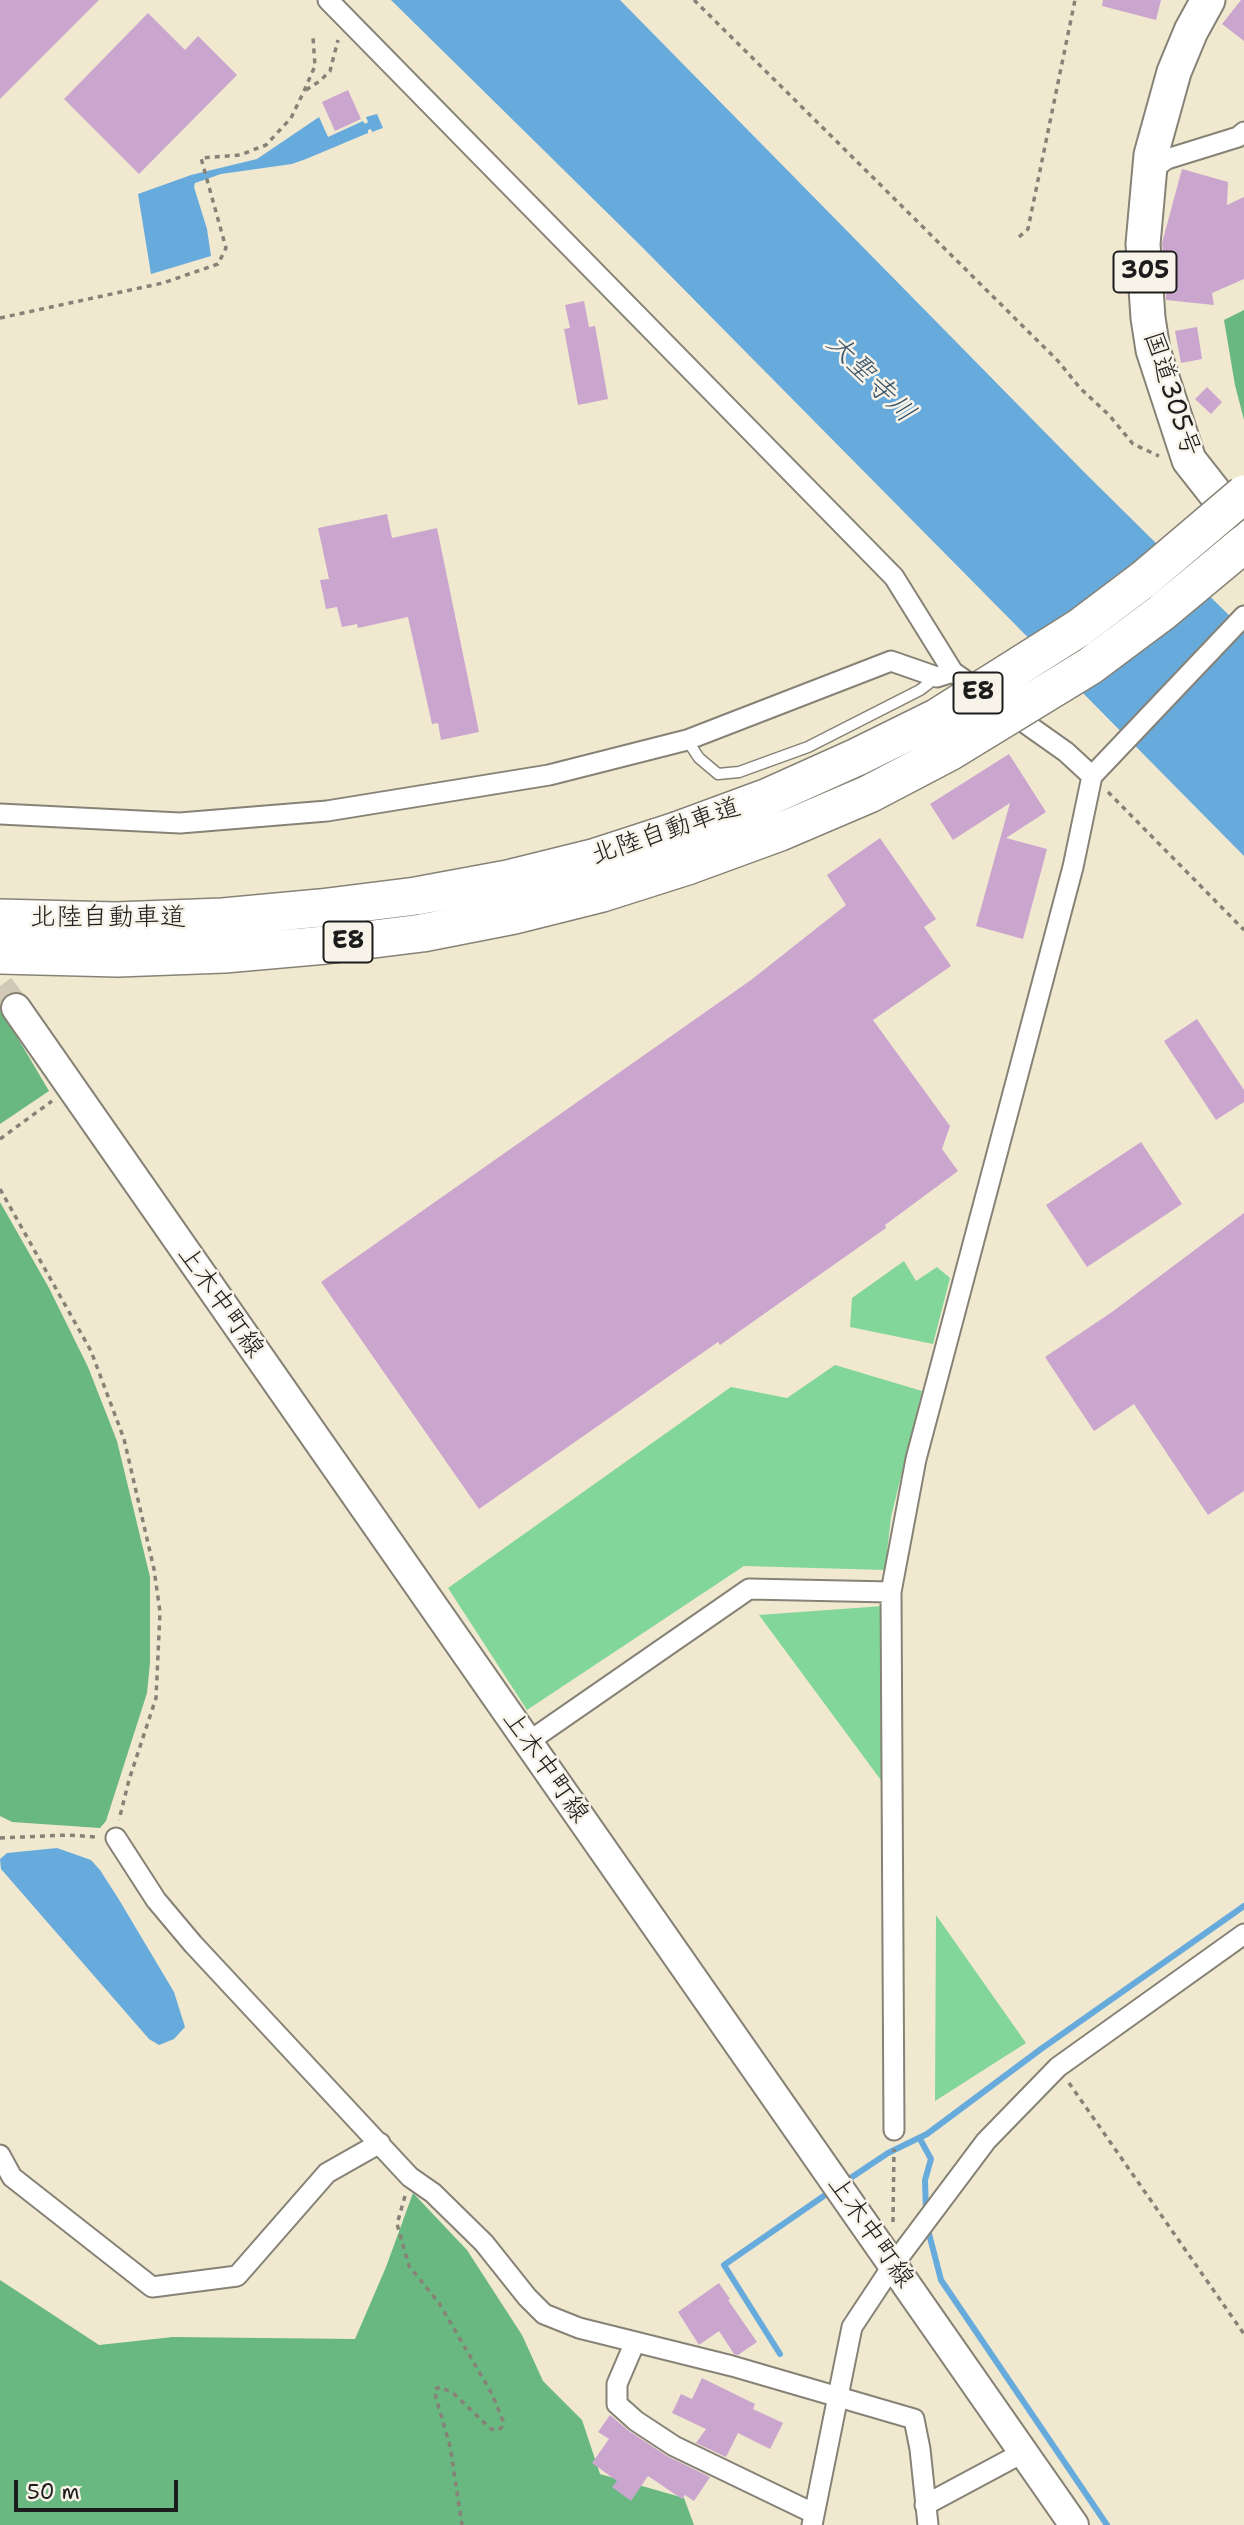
<!DOCTYPE html>
<meta charset="utf-8">
<style>
body{margin:0}
#map{position:relative;width:1244px;height:2525px;overflow:hidden;background:#f1e8d0;font-family:"Shantell Sans",sans-serif}
canvas{display:block}
.scale{position:absolute;left:14px;top:2480px;width:164px;height:32px;box-sizing:border-box;border:4px solid #1c1c1c;border-top:0;padding-left:9px;font-size:21px;line-height:24px;white-space:nowrap;color:#1c1c1c;-webkit-text-stroke:5px #f7f3e8;paint-order:stroke}
</style>
<div id="map">
<canvas width="1244" height="2525"></canvas>
<div class="scale">50 m</div>
</div>
<script>
const c = document.querySelector('canvas').getContext('2d');
c.lineJoin = 'round';
function fillPath(path, color) { c.fillStyle = color; c.fill(path, 'evenodd'); }
const toPath = rows => new Path2D(rows.map(r => 'M' + r).join(''));
function stroke(path, color, width, dash) { c.strokeStyle = color; c.lineWidth = width; c.lineCap = dash ? 'butt' : 'round'; c.setLineDash(dash || []); c.stroke(path); }
function drawText(font, color, halo, rows, align = 'center') {
  c.font = font + ' "Shantell Sans","Klee One",sans-serif'; c.lineWidth = 5; c.setLineDash([]); c.textBaseline = 'middle'; c.strokeStyle = halo; c.fillStyle = color; for (const [text, x, y, turn = 0] of rows) {
    c.save(); c.translate(x, y); c.rotate((+turn || 0) * Math.PI / 180); c.textAlign = isNaN(turn) ? turn : align; if (halo) c.strokeText(text, 0, 0); c.fillText(text, 0, 0); c.restore();
  }
}
fillPath(toPath([
 [904,1261,916,1281,937,1267,950,1278,933,1344,850,1327,852,1298],
 [835,1365,922,1391,891,1517,885,1570,744,1566,527,1710,448,1588,731,1387,787,1398],
 [883,1606,886,1787,759,1615],
 [936,1915,1026,2043,935,2101]
]), '#82d699');
fillPath(toPath([
 [1244,310,1244,420,1235,385,1224,320],
 [0,1008,49,1091,0,1124],
 [0,1202,49,1288,88,1367,117,1441,150,1577,150,1663,147,1693,106,1821,100,1828,12,1822,0,1816],
 [413,2193,467,2250,522,2335,543,2381,582,2420,600,2474,684,2498,694,2525,0,2525,0,2280,99,2345,173,2337,355,2339,386,2267]
]), '#69b781');
fillPath(toPath([
 [391,0,620,0,1087,475,1244,630,1244,856,642,247],
 [377,114,383,128,372,132,371,129,368,130,368,133,306,159,292,164,221,174,195,183,194,187,207,229,211,256,151,274,138,194,191,175,257,159,319,117,328,137,363,121,365,124,368,122,366,117],
 [57,1848,91,1860,100,1870,118,1898,174,1992,185,2027,174,2039,159,2045,149,2039,1,1869,0,1859,7,1853]
]), '#67abdc');
stroke(toPath([
 [920,2139,931,2159,925,2180,926,2212],
 [843,2183,888,2153,927,2134,1041,2049,1244,1906],
 [927,2226,941,2280,1107,2525],
 [780,2354,724,2265,831,2191]
]), '#67abdc', 6);
fillPath(toPath([
 [0,0,99,0,0,99],
 [1103,0,1161,0,1156,20,1102,6],
 [1241,0,1244,0,1244,41,1222,24],
 [148,13,185,50,198,36,237,75,139,174,64,99],
 [348,90,361,119,335,131,322,102],
 [1182,169,1228,182,1227,205,1244,197,1244,279,1212,293,1214,305,1166,300,1166,263,1164,263,1162,243],
 [584,301,589,327,595,326,608,399,578,405,564,329,570,328,565,305],
 [1197,327,1202,359,1181,363,1175,331],
 [1207,387,1222,402,1211,414,1195,399],
 [387,514,392,538,437,528,479,732,441,740,438,723,432,724,408,617,358,628,357,624,342,627,337,607,326,609,320,580,329,579,318,528],
 [1009,754,1046,812,1006,838,1047,849,1023,939,976,926,1010,803,953,840,930,804],
 [880,838,936,919,924,927,951,966,873,1020,950,1126,942,1149,958,1171,885,1225,886,1228,720,1345,718,1342,479,1509,321,1282,751,980,846,905,827,875],
 [1197,1019,1244,1090,1244,1102,1216,1120,1164,1041],
 [1141,1142,1182,1204,1087,1267,1046,1205],
 [1244,1213,1244,1491,1208,1515,1134,1404,1094,1431,1045,1357,1112,1312],
 [719,2283,730,2299,728,2300,757,2342,738,2355,734,2354,719,2331,699,2345,678,2312],
 [702,2378,755,2404,753,2409,783,2423,770,2449,738,2433,726,2457,696,2443,706,2429,672,2413,681,2394,692,2399],
 [610,2415,629,2431,667,2456,710,2477,694,2501,685,2495,682,2499,648,2476,631,2501,612,2487,617,2481,592,2463,609,2439,598,2432]
]), '#caa6ce');
stroke(toPath([
 [0,986,16,1008]
]), '#d1c9b5', 28, [28, 14]);
const service = toPath([
 [687,740,699,758,718,774,739,772,808,747,920,690,937,677]
]);
const minor = toPath([
 [328,0,894,577,953,672,1066,752,1092,776],
 [1149,171,1167,159,1238,137,1244,132],
 [0,814,180,823,327,811,549,775,687,740,891,661,937,677,953,672],
 [528,1742,749,1589,891,1592],
 [116,1838,156,1900,193,1944,410,2177,433,2193,484,2243,527,2297,544,2314,579,2328,732,2366,914,2419,920,2449,928,2525],
 [894,2130,891,1592,916,1459,1073,867,1092,776,1244,616],
 [0,2155,12,2177,152,2287,237,2276,327,2173,380,2143],
 [635,2342,617,2384,617,2404,636,2421,674,2446,813,2513],
 [925,2505,1024,2452],
 [812,2525,852,2327,893,2265,986,2141,1058,2067,1244,1934]
]);
const secondary = toPath([
 [16,1008,1074,2525]
]);
const trunk = toPath([
 [1208,0,1191,31,1174,72,1151,155,1143,244,1148,318,1153,350,1189,460,1244,530]
]);
const motorway = toPath([
 [0,918,116,921,223,917,320,908,416,896,508,879,593,858,676,831],
 [0,955,118,958,224,954,326,945,422,933,514,915,602,893,687,866]
]);
stroke(service, '#868276', 13);
stroke(minor, '#868276', 23);
stroke(secondary, '#868276', 32);
stroke(trunk, '#868276', 37);
stroke(motorway, '#868276', 40);
stroke(toPath([
 [694,0,1058,361,1080,388,1109,415,1133,444,1159,456],
 [306,90,320,81,330,71,338,40],
 [1019,237,1028,229,1075,0],
 [0,318,163,283,218,264,226,248,201,158,240,155,266,145,291,118,304,91,315,66,313,37],
 [1108,792,1244,930],
 [0,1139,52,1101],
 [0,1189,91,1351,124,1439,154,1569,160,1612,156,1698,129,1780,119,1820],
 [0,1838,68,1835,96,1837],
 [1069,2083,1244,2334],
 [405,2196,397,2224,409,2266,439,2303,492,2394,503,2421,502,2427,498,2430,491,2429,453,2393,440,2387,435,2389,436,2398,450,2446,462,2525],
 [893,2222,894,2149]
]), '#868276', 3.5, [5, 5]);
stroke(service, '#fff', 10);
stroke(minor, '#fff', 19);
stroke(secondary, '#fff', 28);
stroke(trunk, '#fff', 33);
stroke(motorway, '#fff', 37);
const motorwayBridge = toPath([
 [676,831,768,797,857,757,938,717,1079,628,1144,579,1244,494],
 [687,866,780,832,869,794,951,751,1090,666,1161,613,1244,544]
]);
stroke(motorwayBridge, '#868276', 40, []);
stroke(motorwayBridge, '#fff', 37);
for (const [x, y, w] of [
 [1145,272,63],
 [978,693,49],
 [348,942,49]
]) { const box = new Path2D(); box.roundRect(x - w / 2, y - 20.5, w, 41, 5); c.fillStyle = '#f7f3e8'; c.fill(box); stroke(box, '#1c1c1c', 2); }
drawText('bold 24px', '#1c1c1c', null, [
 ["305",1145,272],
 ["E8",978,693],
 ["E8",348,942]
]);
drawText('26px', '#1c1c1c', '#f7f3e8', [
 ["国道305号",1171,394,72],
 ["北陸自動車道",666,832,-19],
 ["北陸自動車道",108,918],
 ["上木中町線",220,1302,55],
 ["上木中町線",545,1767,55],
 ["上木中町線",870,2232,55]
]);
drawText('italic 28px', '#3a5569', '#f7f3e8', [
 ["大聖寺川",870,379,45]
]);
</script>
